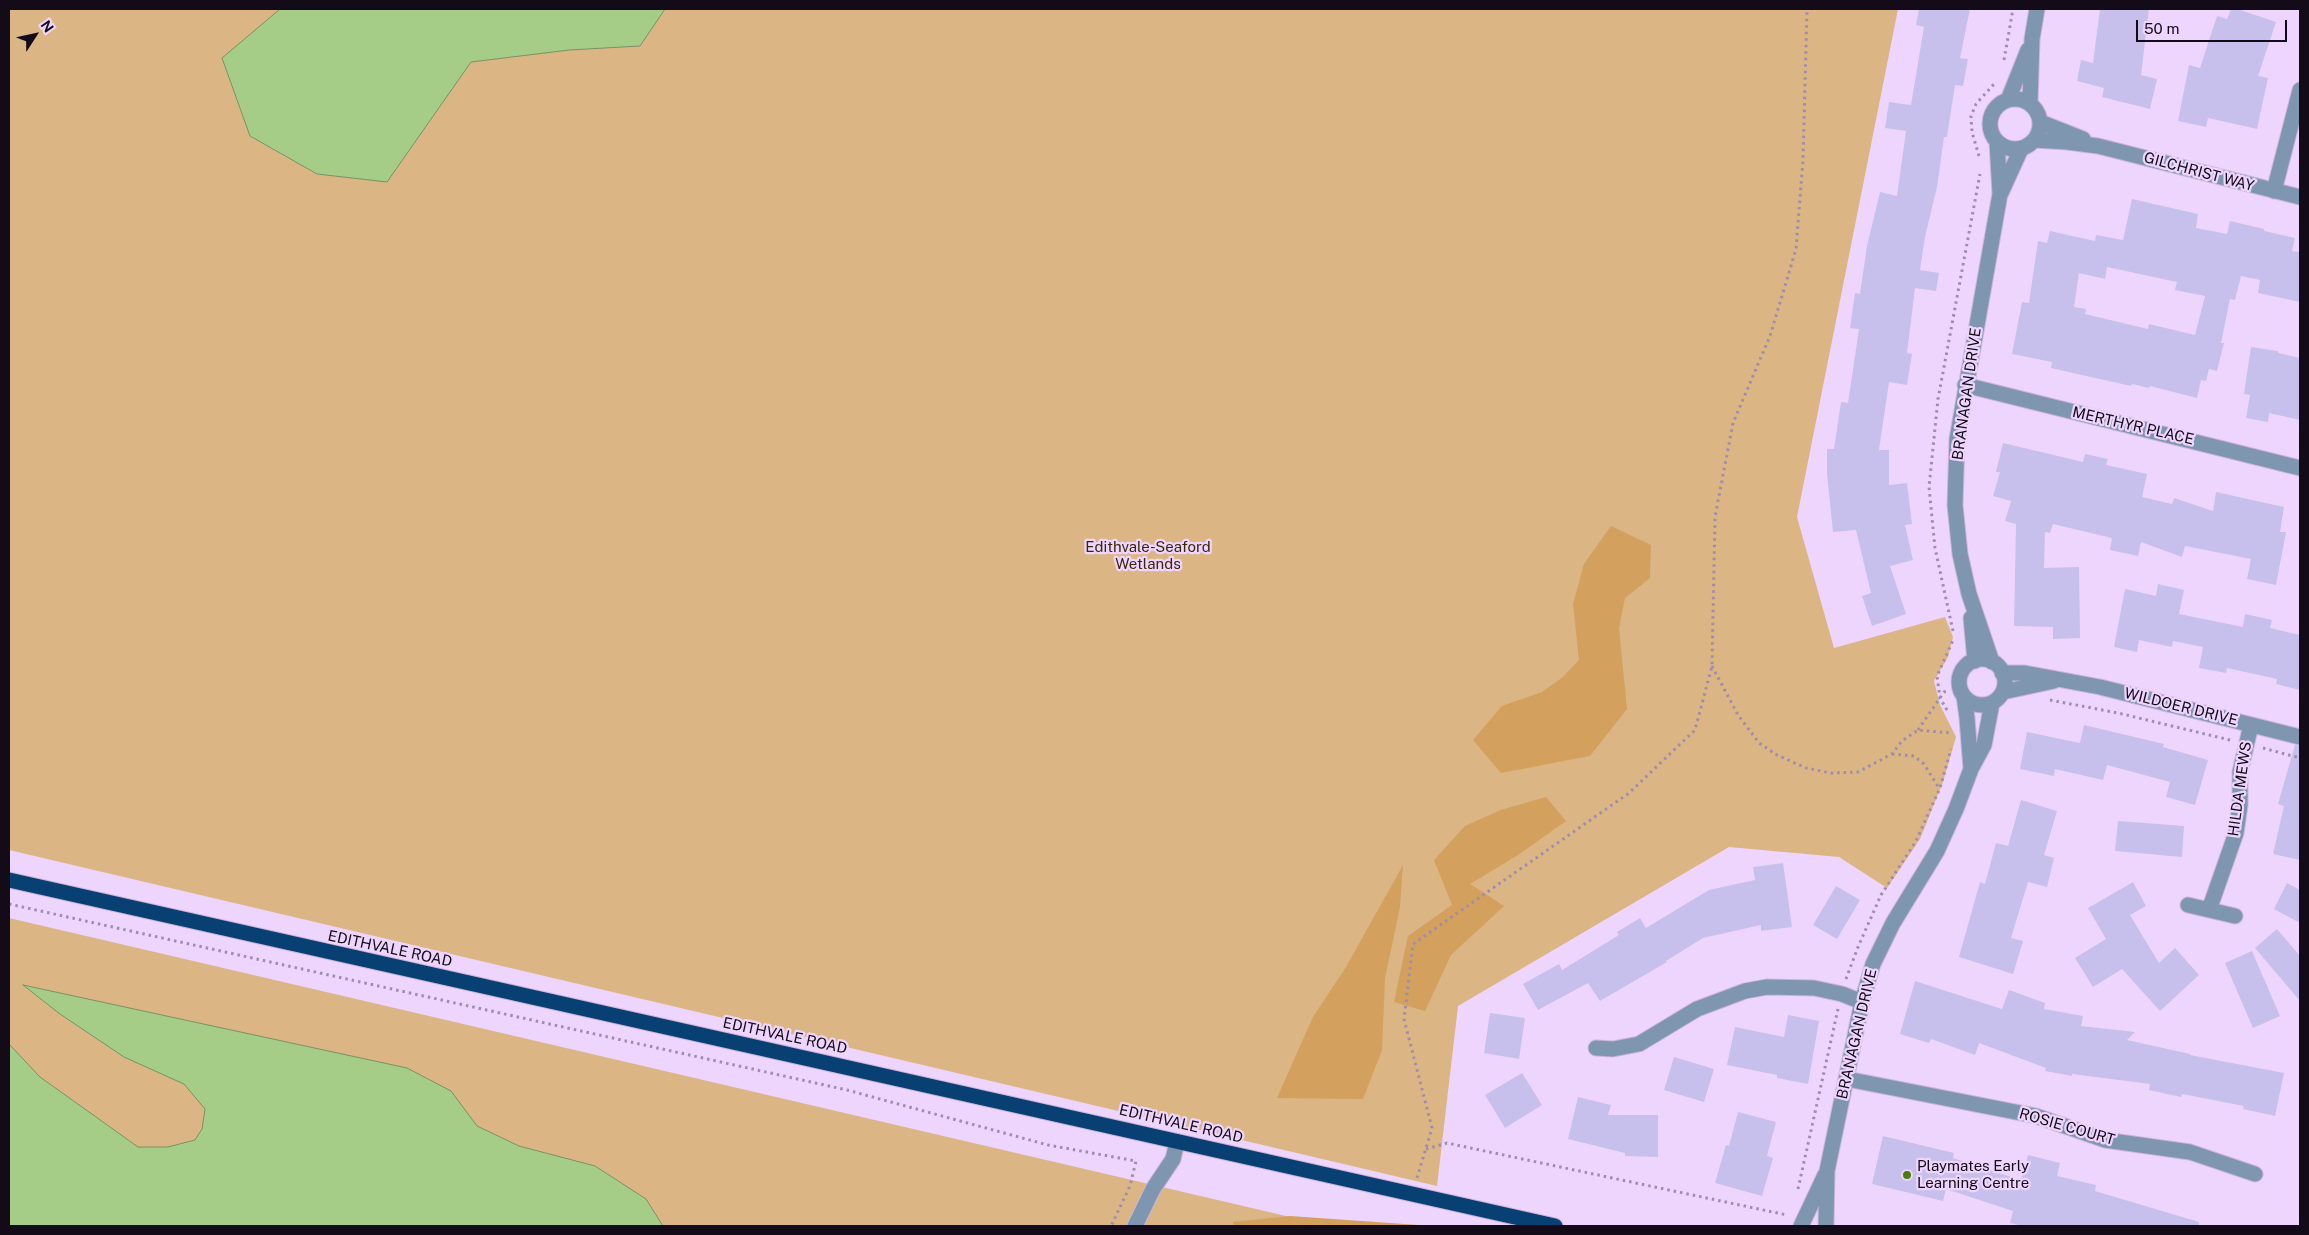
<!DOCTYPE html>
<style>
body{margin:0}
#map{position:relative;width:2309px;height:1235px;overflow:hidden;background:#eed5fe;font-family:"Public Sans",sans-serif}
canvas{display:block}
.frame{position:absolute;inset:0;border:10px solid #130b18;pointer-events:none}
.north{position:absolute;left:10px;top:10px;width:50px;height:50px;-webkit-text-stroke:4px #eed5fe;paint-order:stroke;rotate:55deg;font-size:14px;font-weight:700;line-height:20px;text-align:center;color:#130b18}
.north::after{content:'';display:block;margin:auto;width:18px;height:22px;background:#130b18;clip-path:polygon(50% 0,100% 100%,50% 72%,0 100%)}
.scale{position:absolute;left:2136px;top:20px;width:151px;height:22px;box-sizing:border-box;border:2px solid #130b18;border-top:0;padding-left:6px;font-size:15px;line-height:18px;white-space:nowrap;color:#130b18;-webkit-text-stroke:4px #eed5fe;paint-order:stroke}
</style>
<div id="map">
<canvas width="2309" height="1235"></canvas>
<div class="frame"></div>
<div class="north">N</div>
<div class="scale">50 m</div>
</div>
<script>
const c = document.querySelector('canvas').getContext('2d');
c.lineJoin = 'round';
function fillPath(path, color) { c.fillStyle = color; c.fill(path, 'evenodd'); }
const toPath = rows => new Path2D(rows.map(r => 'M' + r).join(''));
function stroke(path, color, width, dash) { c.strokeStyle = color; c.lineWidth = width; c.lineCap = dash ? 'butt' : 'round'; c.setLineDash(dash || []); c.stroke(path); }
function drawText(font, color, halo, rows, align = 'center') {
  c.font = font + ' "Public Sans",sans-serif'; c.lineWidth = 4.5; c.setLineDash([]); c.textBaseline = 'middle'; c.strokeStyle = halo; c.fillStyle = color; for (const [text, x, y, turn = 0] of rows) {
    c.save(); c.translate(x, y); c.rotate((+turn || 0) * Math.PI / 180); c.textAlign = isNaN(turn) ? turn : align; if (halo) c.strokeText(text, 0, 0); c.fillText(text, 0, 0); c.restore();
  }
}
fillPath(toPath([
 [9,9,1898,9,1797,517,1834,648,1945,617,1953,637,1948,657,1934,681,1940,705,1956,737,1943,782,1920,839,1887,888,1839,857,1729,847,1458,1006,1437,1186,9,850],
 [9,918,1329,1226,9,1226]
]), '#dcb584');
fillPath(toPath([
 [1611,526,1651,545,1650,578,1625,598,1619,628,1627,709,1590,756,1501,773,1473,740,1502,706,1542,692,1563,677,1579,660,1573,604,1584,564],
 [1546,797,1566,821,1518,855,1470,884,1504,906,1451,955,1425,1011,1394,1002,1408,936,1452,905,1434,860,1465,826,1501,810],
 [1403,865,1400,907,1385,978,1382,1050,1363,1099,1277,1098,1313,1017,1346,967],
 [1290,1216,1433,1226,1434,1226,1234,1226,1233,1222]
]), '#d3a05e');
const water = toPath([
 [280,9,665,9,640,46,569,50,471,62,387,182,317,174,250,136,222,58,280,9],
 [23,985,407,1068,451,1091,477,1126,519,1146,595,1166,646,1199,663,1226,9,1226,9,1044,40,1077,138,1147,168,1147,195,1140,202,1129,205,1109,184,1084,124,1057,60,1014,23,985]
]);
fillPath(water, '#a5cd87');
stroke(water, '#799366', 1);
fillPath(toPath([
 [1919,9,1970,9,1960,58,1968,59,1963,86,1955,85,1947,137,1944,137,1937,187,1925,237,1920,270,1939,273,1936,291,1915,288,1907,353,1912,354,1907,385,1889,382,1879,450,1889,450,1889,485,1907,483,1912,524,1905,525,1913,560,1890,566,1906,614,1872,626,1862,596,1871,593,1856,530,1833,532,1827,474,1827,449,1834,449,1841,402,1848,403,1859,329,1850,328,1855,293,1860,294,1867,246,1880,192,1897,196,1906,131,1885,128,1889,102,1911,105,1924,27,1916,25],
 [2100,9,2149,9,2141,75,2157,79,2150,109,2102,97,2104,88,2077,81,2081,60,2093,63],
 [2231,9,2237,9,2276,22,2258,76,2268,78,2257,129,2208,118,2206,127,2178,121,2189,65,2200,68,2217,16,2227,19],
 [2132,199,2198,214,2196,228,2227,234,2230,221,2264,229,2264,231,2295,238,2292,251,2300,252,2300,302,2258,293,2260,280,2241,276,2235,300,2230,299,2221,343,2224,343,2217,371,2209,369,2206,381,2201,380,2197,398,2150,386,2149,388,2132,384,2131,386,2051,368,2052,362,2012,354,2022,302,2029,303,2038,241,2047,243,2050,231,2095,241,2096,235,2123,240],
 [2107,267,2177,282,2175,290,2205,296,2195,335,2149,324,2148,329,2085,314,2086,309,2074,307,2079,273,2105,279],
 [2251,347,2278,351,2278,353,2300,358,2300,420,2269,413,2268,422,2246,418,2250,395,2244,394],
 [2003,443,2083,462,2085,454,2108,459,2106,465,2147,474,2142,497,2172,504,2174,498,2213,511,2216,492,2284,507,2280,532,2286,532,2276,585,2247,579,2251,559,2185,546,2182,557,2141,542,2138,556,2110,550,2112,538,2053,524,2050,533,2045,532,2044,568,2079,567,2080,638,2053,639,2053,627,2014,626,2016,524,2005,521,2011,501,1993,496,2000,472,1996,472],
 [2158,584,2184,590,2179,614,2243,627,2245,614,2272,620,2270,628,2300,635,2300,690,2276,684,2277,679,2227,668,2226,673,2199,668,2203,647,2173,641,2172,647,2139,640,2137,652,2114,647,2125,589,2156,596],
 [2084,725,2164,744,2163,747,2208,760,2195,805,2166,797,2170,782,2107,765,2103,780,2055,769,2054,776,2020,769,2027,732,2080,743],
 [2295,745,2300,746,2300,860,2273,854,2284,806,2278,804],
 [2021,800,2057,811,2044,855,2054,858,2047,887,2028,882,2011,938,2023,941,2013,974,1959,957,1980,882,1985,884,1996,843,2008,846],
 [2118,821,2184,826,2182,857,2115,851],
 [1783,863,1792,927,1761,931,1761,925,1703,938,1666,961,1667,962,1600,1001,1588,983,1538,1010,1523,984,1559,964,1562,970,1619,935,1617,932,1640,918,1646,928,1709,890,1755,880,1753,867],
 [2133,882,2146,906,2130,915,2159,963,2175,948,2199,975,2160,1011,2122,969,2093,987,2075,958,2106,939,2088,908],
 [2287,883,2300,890,2300,923,2274,909],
 [1836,886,1860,900,1837,939,1813,925],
 [2277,929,2300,956,2300,1001,2255,948],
 [2252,951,2280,1016,2253,1028,2225,963],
 [1915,981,2002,1009,2009,990,2045,1003,2044,1009,2083,1016,2081,1026,2135,1032,2127,1040,2190,1054,2190,1055,2284,1073,2275,1116,2243,1109,2244,1106,2182,1094,2181,1097,2149,1090,2150,1084,2072,1074,2072,1076,2045,1071,2046,1068,1979,1043,1975,1055,1931,1039,1929,1043,1900,1034],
 [1490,1013,1525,1018,1519,1059,1484,1053],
 [1788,1015,1819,1021,1808,1084,1777,1078,1777,1075,1727,1065,1735,1027,1784,1037],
 [1674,1057,1714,1069,1704,1102,1664,1090],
 [1522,1073,1542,1105,1505,1128,1485,1095],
 [1578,1097,1611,1105,1608,1115,1658,1115,1658,1157,1625,1156,1625,1153,1568,1139],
 [1738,1112,1776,1122,1767,1156,1773,1158,1762,1196,1715,1183,1726,1145,1729,1146],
 [1883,1136,1954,1153,1953,1158,2021,1180,2028,1155,2060,1163,2057,1176,2096,1185,2095,1191,2199,1222,2199,1226,2022,1226,2010,1223,2013,1211,1946,1189,1943,1201,1872,1184]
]), '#c7c0ec');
const minor = toPath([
 '1990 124a25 25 0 1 1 50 0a25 25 0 1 1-50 0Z',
 [2008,100,2028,50],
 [2030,103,2032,39,2037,9],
 [2040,122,2083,139],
 [2034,140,2067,142,2098,146,2300,197],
 [2274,191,2300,90],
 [2001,193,2021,149],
 [1965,385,2300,468],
 [1971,618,1975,661],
 '1959 682a23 23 0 1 1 46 0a23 23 0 1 1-46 0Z',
 [1992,662,1969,594,1960,554,1955,505,1957,439,2000,194,1997,142],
 [2002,673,2025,673,2100,687,2300,737],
 [2003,692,2054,681],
 [1964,696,1967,718,1971,769],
 [2188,905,2235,916],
 [2209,910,2236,833,2240,805,2240,772,2251,725],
 [1596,1048,1613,1049,1639,1044,1697,1009,1745,991,1767,987,1814,988,1842,994,1862,1002],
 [1847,1079,2036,1116,2105,1140,2190,1152,2255,1174],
 [1135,1226,1153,1189,1173,1159,1177,1142],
 [1801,1226,1825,1175],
 [1826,1226,1827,1171,1862,1002,1873,964,1893,923,1937,851,1956,809,1971,769,1984,745,1992,703]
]);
const highway = toPath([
 [9,880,1555,1226]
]);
stroke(minor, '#cbb5d9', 17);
stroke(highway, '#cbb5d9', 17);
stroke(toPath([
 [2004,60,2013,9],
 [1979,156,1972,132,1971,116,1976,104,1994,84],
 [1953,631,1935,548,1929,487,1938,399,1980,174],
 [1712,666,1738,715,1759,743,1777,755,1806,768,1831,773,1858,772,1892,754,1902,741,1918,730,1951,733],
 [2050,700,2118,713,2230,740],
 [1947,710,1940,698,1937,676,1954,638],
 [1918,730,1944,692,1948,691],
 [2263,748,2300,758],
 [1892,754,1914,756,1924,764,1939,788],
 [9,904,847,1090,1048,1145,1136,1161,1130,1186,1111,1226],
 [1846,979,1858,947,1881,895,1916,841,1940,788,1951,749],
 [1426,1149,1447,1143,1787,1215],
 [1417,1178,1432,1128,1404,1019,1413,944,1629,793,1695,730,1712,666,1715,517,1733,423,1770,336,1796,249,1803,160,1807,9],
 [1798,1189,1838,1009]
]), '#9f8dab', 3, [2.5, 4]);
stroke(minor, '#7f96b0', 15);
stroke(highway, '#094073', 15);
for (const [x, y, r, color] of [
 [1907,1175,5,"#4b7d0c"]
]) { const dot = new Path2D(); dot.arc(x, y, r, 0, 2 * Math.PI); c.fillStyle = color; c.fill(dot); stroke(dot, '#eed5fe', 2); }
drawText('15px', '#130b18', '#eed5fe', [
 ["GILCHRIST WAY",2199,172,15],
 ["BRANAGAN DRIVE",1967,394,-82],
 ["MERTHYR PLACE",2133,426,13],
 ["WILDOER DRIVE",2181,707,14],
 ["HILDA MEWS",2240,789,-82],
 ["EDITHVALE ROAD",390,949,12],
 ["BRANAGAN DRIVE",1857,1034,-77],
 ["EDITHVALE ROAD",785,1036,12],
 ["EDITHVALE ROAD",1181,1124,13],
 ["ROSIE COURT",2067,1127,16]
]);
drawText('15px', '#3a2507', '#eed5fe', [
 ["Edithvale-Seaford",1148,547],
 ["Wetlands",1148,564]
]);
drawText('15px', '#130b18', '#eed5fe', [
 ["Playmates Early",1917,1166],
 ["Learning Centre",1917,1183]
], 'left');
</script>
